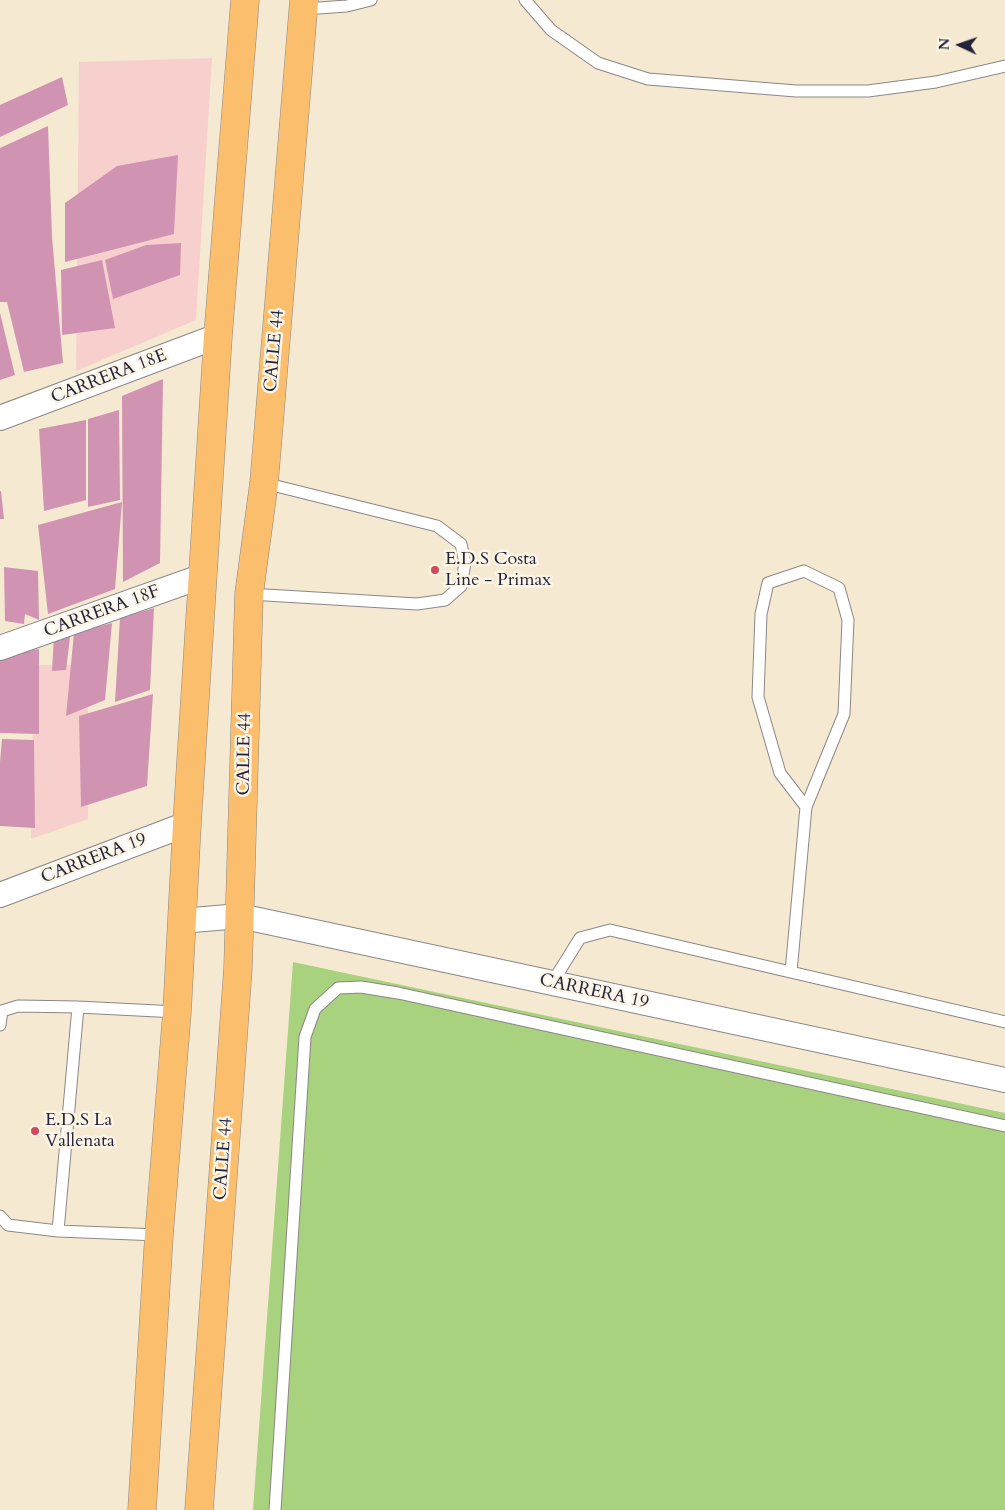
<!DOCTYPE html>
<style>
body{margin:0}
#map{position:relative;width:1005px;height:1510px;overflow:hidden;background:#f5ead1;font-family:Cardo,serif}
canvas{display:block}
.north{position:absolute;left:935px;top:20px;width:50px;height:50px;-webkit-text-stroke:4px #fcf5e5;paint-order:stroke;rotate:273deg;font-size:14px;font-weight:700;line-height:20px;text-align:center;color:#22223b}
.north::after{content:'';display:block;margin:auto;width:18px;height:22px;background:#22223b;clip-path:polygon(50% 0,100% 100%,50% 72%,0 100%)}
</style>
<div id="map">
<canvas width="1005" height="1510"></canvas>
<div class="north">N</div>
</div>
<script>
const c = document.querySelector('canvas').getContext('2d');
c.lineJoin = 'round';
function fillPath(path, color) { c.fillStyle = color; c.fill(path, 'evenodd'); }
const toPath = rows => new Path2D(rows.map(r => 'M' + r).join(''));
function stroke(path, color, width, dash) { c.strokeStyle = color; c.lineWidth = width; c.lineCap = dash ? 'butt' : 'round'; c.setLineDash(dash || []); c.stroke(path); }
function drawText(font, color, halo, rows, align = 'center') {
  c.font = font + ' Cardo,serif'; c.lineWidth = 5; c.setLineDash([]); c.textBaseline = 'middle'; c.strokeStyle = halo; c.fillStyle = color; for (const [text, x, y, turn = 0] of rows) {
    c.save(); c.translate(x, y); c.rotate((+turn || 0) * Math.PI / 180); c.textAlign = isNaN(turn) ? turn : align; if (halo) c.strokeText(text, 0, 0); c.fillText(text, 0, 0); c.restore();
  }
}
fillPath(toPath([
 [212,58,196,320,76,371,79,62],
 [34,665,88,665,88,819,31,839]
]), '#f7d0ce');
fillPath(toPath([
 [293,962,1005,1113,1005,1510,253,1510]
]), '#a8d27d');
fillPath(toPath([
 [62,77,68,105,0,137,0,105],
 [48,126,52,237,63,363,24,372,7,302,0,302,0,148],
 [178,155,174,234,65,262,65,203,117,166],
 [181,243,180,275,113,299,105,260,146,245],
 [102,260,115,328,62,335,61,270],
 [0,313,15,375,0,380],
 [163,379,160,563,123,582,122,396],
 [119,410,120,500,88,507,88,419],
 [86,420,86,500,44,511,39,429],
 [0,491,1,491,4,519,0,519],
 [122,502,115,589,48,614,38,525],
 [4,567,38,571,39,620,25,614,24,624,5,621],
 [154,608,150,690,115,702,120,618],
 [112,623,105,700,66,716,74,633],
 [71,629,66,670,52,671,54,635],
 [39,649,39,734,0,733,0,655],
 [153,694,147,786,81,807,79,716],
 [2,739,34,740,35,828,0,826,0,762]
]), '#d193b2');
const lane = toPath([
 [525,0,551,30,598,63,648,79,796,91,868,91,936,82,1005,66],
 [304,9,347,6,371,0],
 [249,594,417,604,445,600,461,586,465,563,461,544,437,526,264,483],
 [791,972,806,807,844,714,848,620,839,588,804,571,768,583,761,614,758,697,780,773,806,807],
 [552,983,580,938,610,930,1005,1022],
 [0,1025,2,1011,18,1006,78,1007,177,1012],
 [0,1216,8,1225,58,1231,158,1235],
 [58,1231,78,1007],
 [275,1510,305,1037,315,1009,338,988,361,987,398,993,1005,1126]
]);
const street = toPath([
 [0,418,218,336],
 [0,648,203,576],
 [0,895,187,824],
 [181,921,240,916,1005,1080]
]);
const primary = toPath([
 [142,1510,159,1235,177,1012,187,824,218,336,245,0],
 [199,1510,238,968,249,594,264,483,304,0]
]);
stroke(lane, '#8c8686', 13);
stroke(street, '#8c8686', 26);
stroke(primary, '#8c8686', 29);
stroke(lane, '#fff', 11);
stroke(street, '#fff', 24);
stroke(primary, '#fabe6d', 28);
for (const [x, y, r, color] of [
 [435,570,5,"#d1495b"],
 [35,1131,5,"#d1495b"]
]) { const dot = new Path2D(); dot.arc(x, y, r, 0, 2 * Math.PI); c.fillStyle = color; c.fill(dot); stroke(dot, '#fcf5e5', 2); }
drawText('18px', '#22223b', '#fcf5e5', [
 ["CALLE 44",275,351,-85],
 ["CARRERA 18E",109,377,-21],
 ["CARRERA 18F",102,612,-20],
 ["CALLE 44",245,754,-89],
 ["CARRERA 19",94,859,-21],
 ["CARRERA 19",594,992,12],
 ["CALLE 44",224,1159,-86]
]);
drawText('18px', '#22223b', '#fcf5e5', [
 ["E.D.S Costa",445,560],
 ["Line - Primax",445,581],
 ["E.D.S La",45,1121],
 ["Vallenata",45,1142]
], 'left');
</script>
